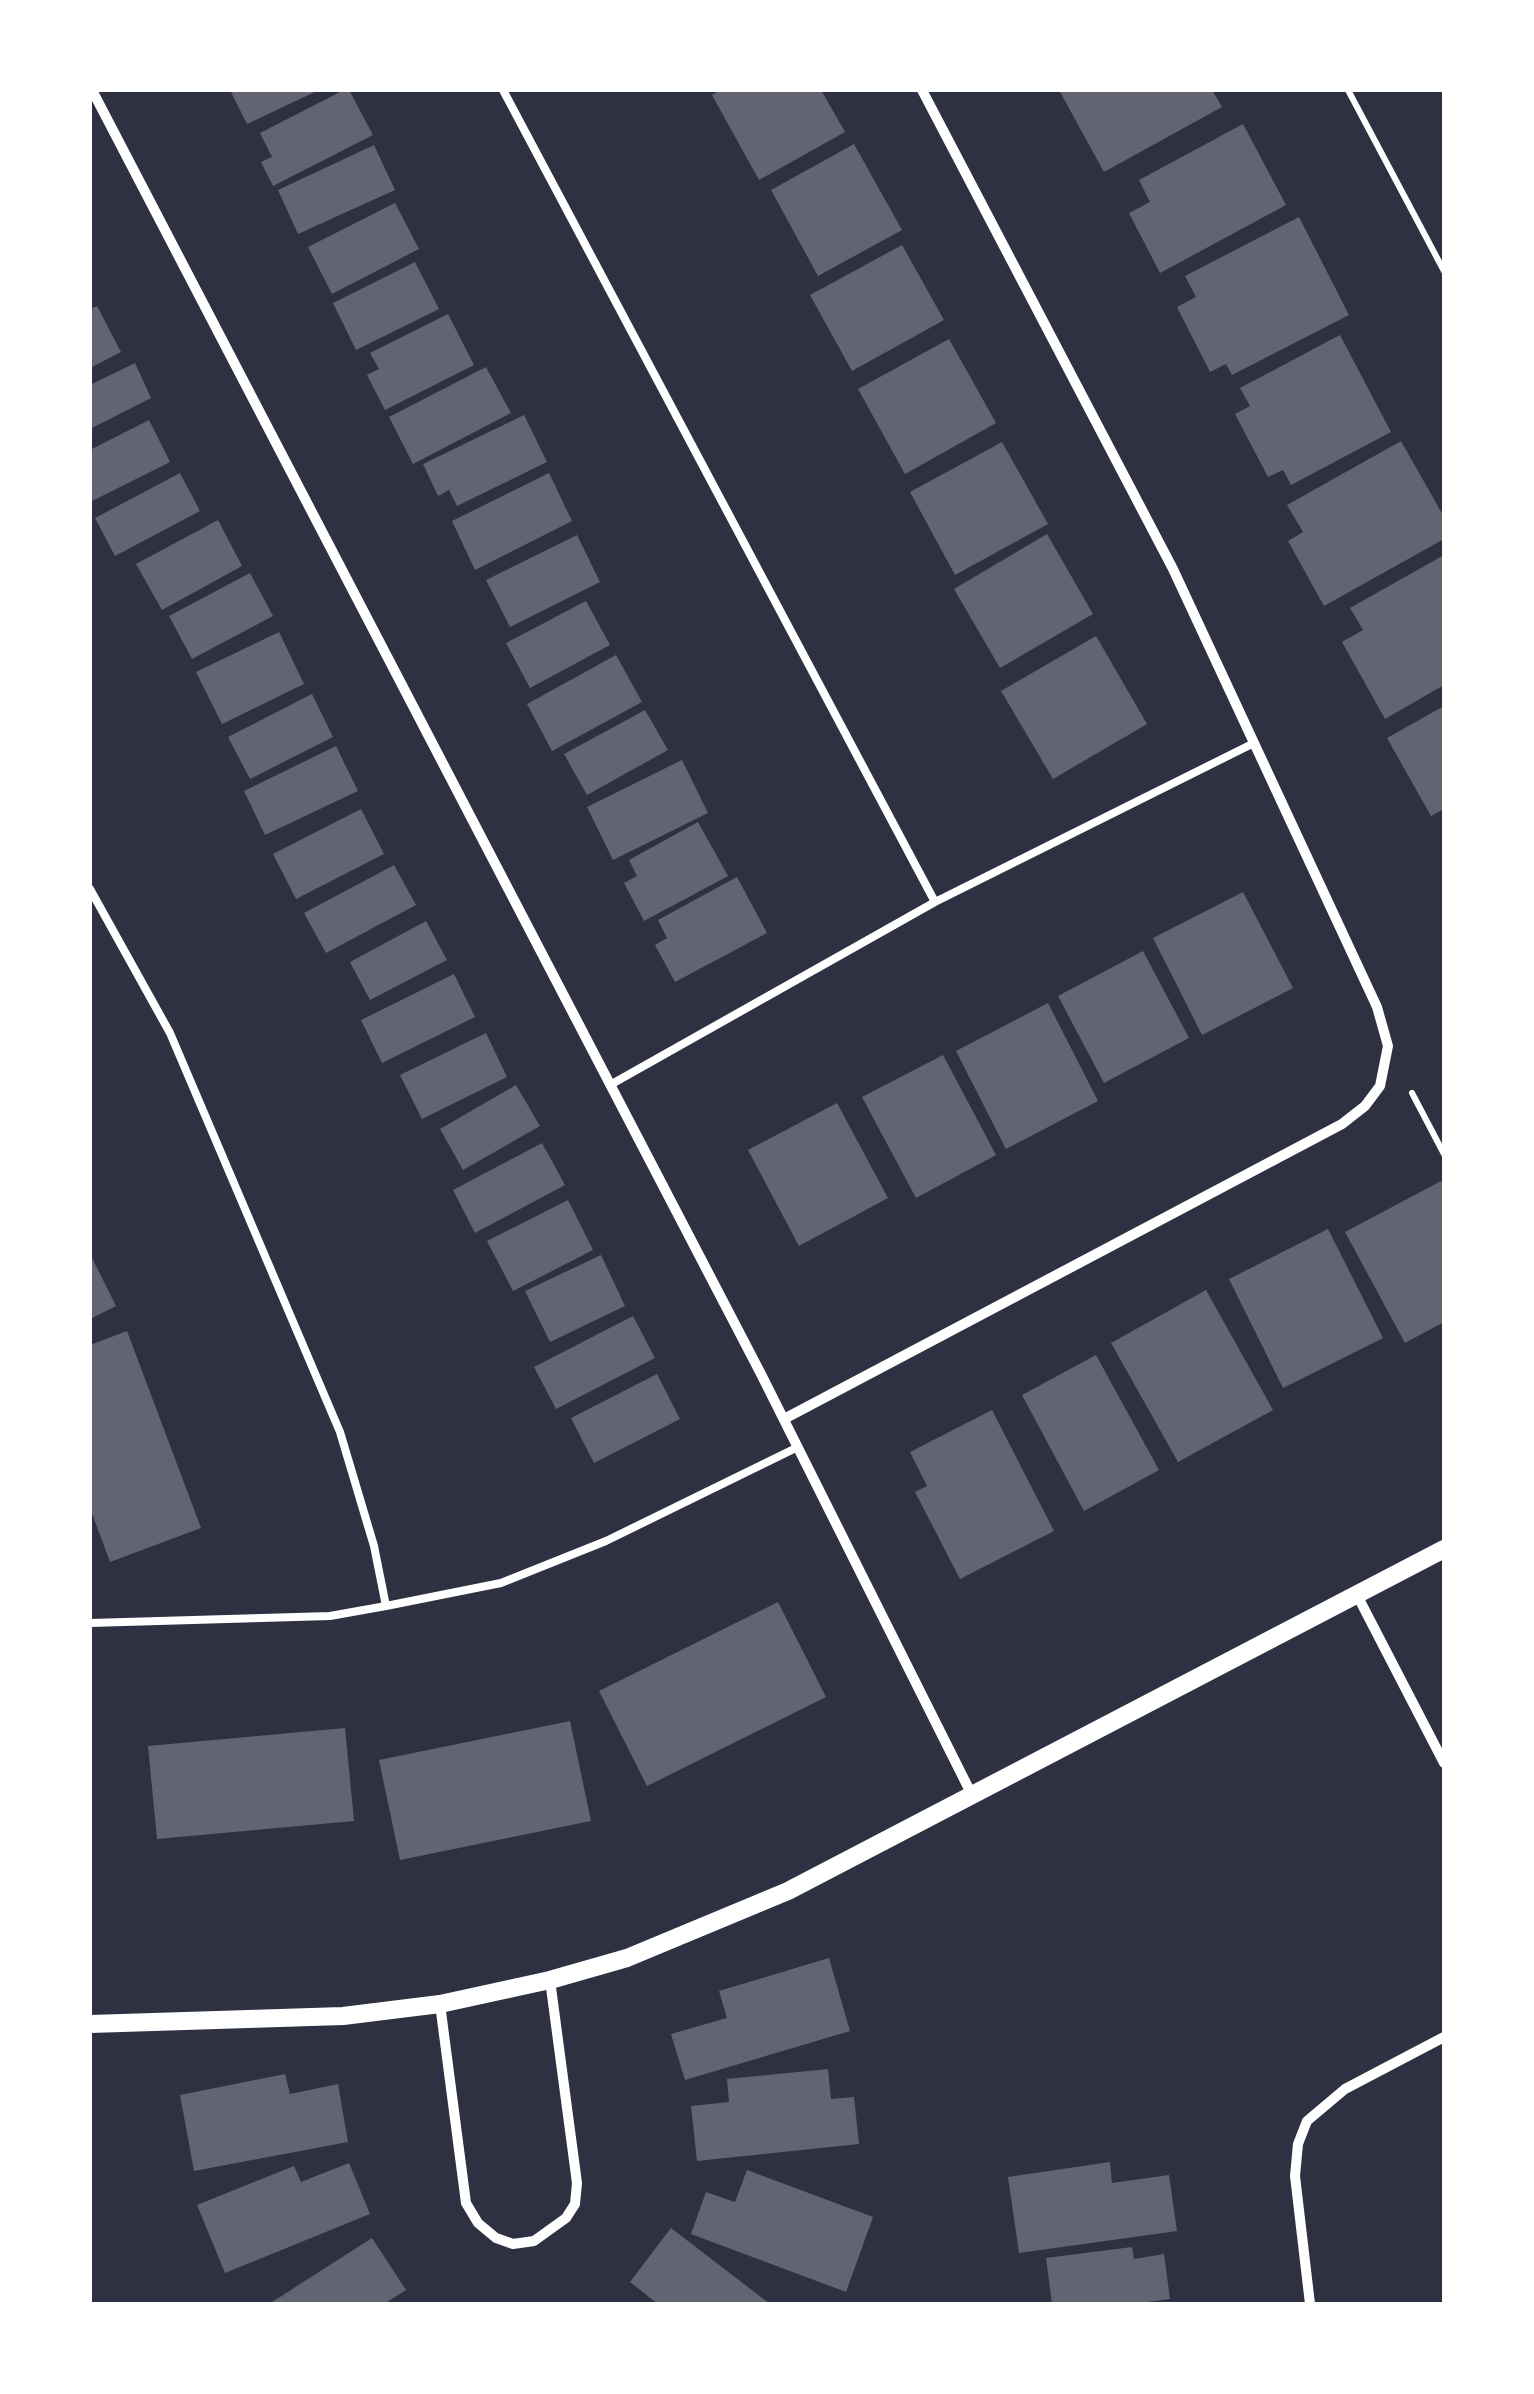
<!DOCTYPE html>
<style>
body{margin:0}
#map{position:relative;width:1534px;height:2394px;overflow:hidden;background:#2d3142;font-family:"Libre Baskerville",serif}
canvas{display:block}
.frame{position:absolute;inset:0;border:92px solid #fff;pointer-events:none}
</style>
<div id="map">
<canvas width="1534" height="2394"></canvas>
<div class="frame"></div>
</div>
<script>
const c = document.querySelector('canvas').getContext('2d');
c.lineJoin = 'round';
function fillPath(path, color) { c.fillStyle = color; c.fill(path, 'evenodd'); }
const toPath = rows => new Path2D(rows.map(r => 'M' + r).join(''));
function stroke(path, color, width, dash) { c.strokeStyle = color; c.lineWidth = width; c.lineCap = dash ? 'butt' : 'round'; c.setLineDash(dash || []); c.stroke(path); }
fillPath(toPath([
 [230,90,319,90,247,124],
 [344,90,349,90,373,135,273,186,261,162,272,157,260,133],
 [721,90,821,90,845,132,759,180,712,95],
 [1059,90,1212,90,1222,107,1104,172],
 [1243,124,1286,205,1160,273,1129,213,1150,202,1139,180],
 [854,144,902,230,818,276,771,190],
 [374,145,395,190,298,234,278,190],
 [395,203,419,249,332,294,308,247],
 [1299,217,1349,315,1232,375,1226,364,1210,372,1177,307,1196,297,1185,276],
 [902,245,944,320,852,371,810,295],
 [415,262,439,309,356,350,333,303],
 [97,306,121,352,90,368,90,309],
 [448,314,474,365,385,410,367,375,379,369,370,353],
 [1340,335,1391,432,1291,485,1283,470,1268,477,1235,414,1250,406,1240,388],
 [949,339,996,423,905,474,858,389],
 [135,363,151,398,90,429,90,385],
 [486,367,511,413,413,464,389,417],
 [524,415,547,462,457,506,449,490,438,496,423,464],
 [149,420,170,462,90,502,90,450],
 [1401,441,1444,517,1444,539,1324,606,1288,541,1303,532,1287,505],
 [1002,442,1048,524,955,575,910,492],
 [180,473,200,511,115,556,95,518],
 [549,473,572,521,475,570,452,521],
 [218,520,242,566,162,610,136,564],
 [1047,534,1093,614,1000,668,954,589],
 [577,535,600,582,510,627,486,580],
 [1444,555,1444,685,1385,719,1342,642,1363,630,1350,608],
 [250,573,273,616,192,659,169,616],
 [586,601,610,645,530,688,506,643],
 [279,632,304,684,222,724,196,672],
 [1096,636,1147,724,1053,779,1001,691],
 [616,655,642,702,552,751,527,704],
 [312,694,333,737,250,779,228,737],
 [1444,706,1444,809,1431,816,1387,738],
 [645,710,668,750,587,795,564,754],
 [336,746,358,791,265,835,244,791],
 [682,760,708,813,613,860,587,807],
 [361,809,384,854,296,899,273,854],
 [698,822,728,876,644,921,624,883,637,876,629,860],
 [394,865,416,905,326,953,304,913],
 [737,877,767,933,675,982,655,945,667,938,658,920],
 [1243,892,1293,988,1202,1035,1153,938],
 [426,921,447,960,370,1000,350,962],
 [1143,951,1189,1038,1104,1083,1058,996],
 [454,974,475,1017,382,1063,361,1020],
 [1048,1003,1098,1101,1006,1149,956,1051],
 [486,1033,507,1077,422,1119,400,1075],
 [943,1055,996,1155,916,1198,862,1097],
 [516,1085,540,1126,463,1170,440,1129],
 [837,1103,888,1198,799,1246,748,1150],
 [542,1143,565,1185,475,1233,453,1190],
 [1441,1181,1444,1186,1444,1322,1405,1343,1345,1232],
 [568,1200,593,1250,513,1291,487,1241],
 [1328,1229,1383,1338,1283,1388,1229,1279],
 [90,1254,116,1306,90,1319],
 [601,1255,625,1306,550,1342,525,1291],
 [1206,1290,1273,1410,1178,1462,1111,1343],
 [633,1316,655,1358,556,1409,534,1367],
 [127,1331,201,1528,110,1562,90,1508,90,1345],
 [1096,1355,1159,1470,1084,1511,1022,1395],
 [657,1374,680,1419,594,1463,571,1418],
 [992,1410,1054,1531,960,1579,915,1492,927,1486,910,1452],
 [778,1602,826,1697,647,1786,599,1691],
 [570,1721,591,1821,400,1860,379,1760],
 [345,1728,354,1821,157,1839,148,1746],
 [829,1958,850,2031,685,2080,671,2034,727,2018,719,1991],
 [828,2069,831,2099,854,2097,859,2144,697,2161,691,2106,729,2102,727,2079],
 [285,2074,290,2094,338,2084,348,2142,194,2171,180,2095],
 [1110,2162,1112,2183,1169,2175,1177,2231,1019,2253,1008,2177],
 [349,2163,370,2214,225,2273,197,2205,294,2166,301,2182],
 [747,2170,873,2217,846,2292,691,2234,706,2192,735,2202],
 [671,2228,770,2304,658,2304,630,2282],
 [372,2238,406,2290,384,2304,269,2304],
 [1132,2247,1134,2259,1164,2254,1170,2299,1132,2304,1052,2304,1046,2258]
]), '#626471');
stroke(toPath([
 [1348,90,1444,271],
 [1412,1093,1444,1154]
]), '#fff', 6);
stroke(toPath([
 [503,90,935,902],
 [90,889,170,1033,340,1432,374,1546,386,1606,330,1616,90,1623],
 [610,1085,935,902,1254,743],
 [386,1606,501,1583,606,1541,798,1447]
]), '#fff', 8);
stroke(toPath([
 [92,90,761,1374,972,1795],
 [784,1419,1342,1124,1365,1106,1380,1086,1388,1046,1377,1007,1173,569,922,90],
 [1357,1595,1444,1763],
 [440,2004,466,2203,478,2223,496,2238,513,2244,534,2241,566,2218,575,2204,577,2183,550,1980],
 [1310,2304,1295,2176,1298,2144,1307,2121,1345,2089,1444,2037]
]), '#fff', 10);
stroke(toPath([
 [90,2024,343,2016,440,2004,550,1980,627,1958,788,1891,1444,1549]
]), '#fff', 18);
</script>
